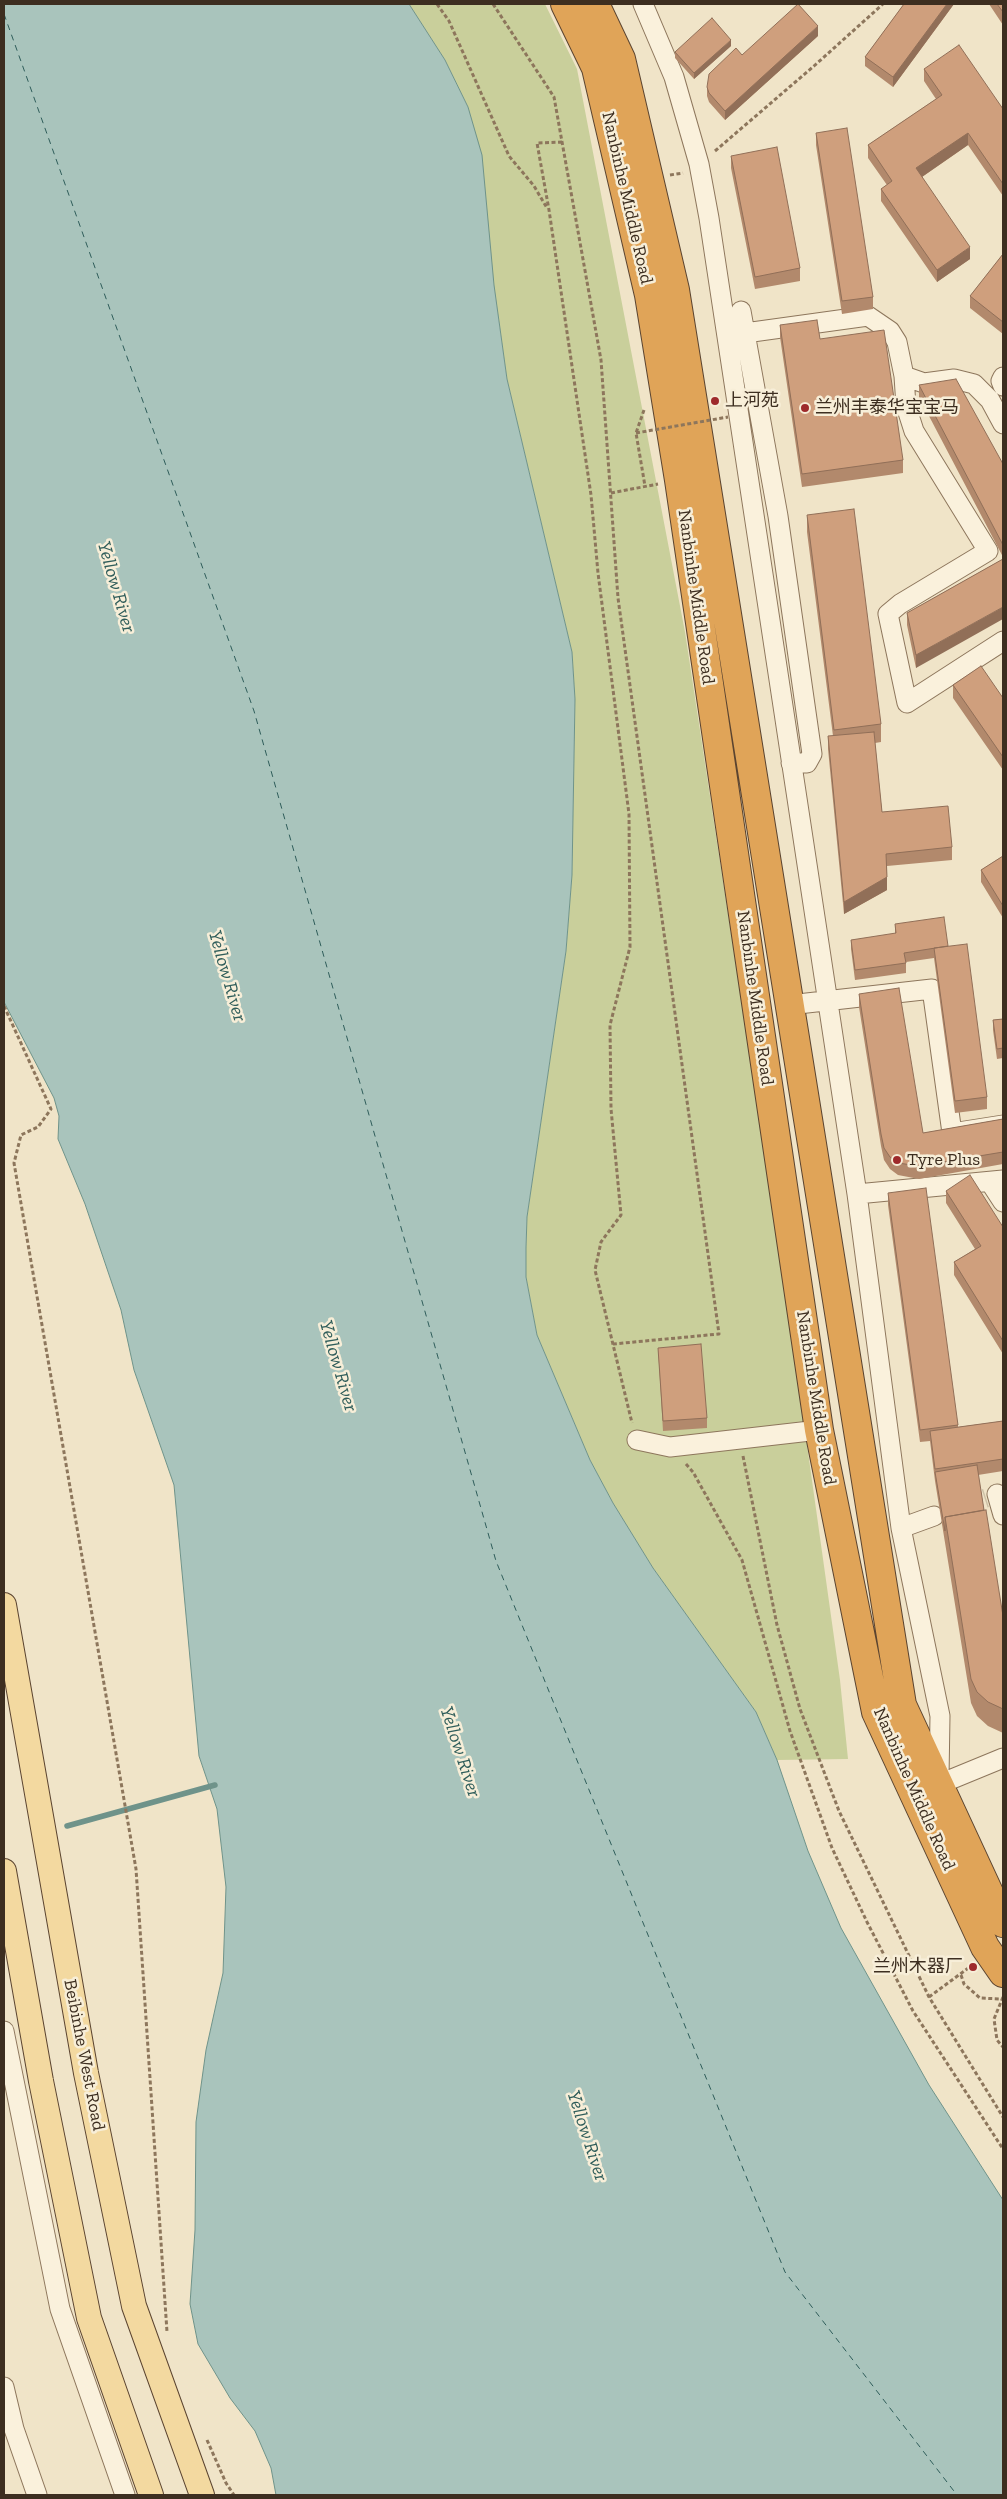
<!DOCTYPE html>
<meta charset="utf-8">
<style>
body{margin:0}
#map{position:relative;width:1007px;height:2499px;overflow:hidden;background:#f0e4c8;font-family:"Zilla Slab",serif}
canvas{display:block}
.frame{position:absolute;inset:0;border:5px solid #3d2e20;pointer-events:none}
</style>
<div id="map">
<canvas width="1007" height="2499"></canvas>
<div class="frame"></div>
</div>
<script>
const c = document.querySelector('canvas').getContext('2d');
c.lineJoin = 'round';
function fillPath(path, color) { c.fillStyle = color; c.fill(path, 'evenodd'); }
const toPath = rows => new Path2D(rows.map(r => 'M' + r).join(''));
function stroke(path, color, width, dash) { c.strokeStyle = color; c.lineWidth = width; c.lineCap = dash ? 'butt' : 'round'; c.setLineDash(dash || []); c.stroke(path); }
function drawText(font, color, halo, rows, align = 'center') {
  c.font = font + ' "Zilla Slab","Noto Sans SC",serif'; c.lineWidth = 5; c.setLineDash([]); c.textBaseline = 'middle'; c.strokeStyle = halo; c.fillStyle = color; for (const [text, x, y, turn = 0] of rows) {
    c.save(); c.translate(x, y); c.rotate((+turn || 0) * Math.PI / 180); c.textAlign = isNaN(turn) ? turn : align; if (halo) c.strokeText(text, 0, 0); c.fillText(text, 0, 0); c.restore();
  }
}
fillPath(toPath([
 [409,4,545,4,577,69,685,632,784,1281,840,1680,848,1759,777,1760,756,1712,653,1568,613,1503,590,1460,537,1335,526,1277,526,1248,527,1217,566,951,572,875,575,699,572,652,507,379,468,107,445,60]
]), '#c9cf9b');
const water = toPath([
 [4,4,409,4,445,60,468,107,482,155,494,285,507,379,572,652,575,699,572,875,566,951,527,1217,526,1248,526,1277,537,1335,590,1460,613,1503,653,1568,756,1712,777,1760,808,1851,841,1928,929,2085,1003,2200,1003,2495,276,2495,271,2468,255,2431,230,2398,198,2344,190,2304,195,2230,196,2122,206,2050,223,1973,226,1887,217,1809,199,1756,174,1485,134,1370,121,1310,85,1204,58,1139,59,1116,54,1098,4,1002,4,4]
]);
fillPath(water, '#a9c4bc');
stroke(water, '#6f938a', 1);
stroke(toPath([
 [67,1826,215,1785]
]), '#6f938a', 5.5);
stroke(toPath([
 [4,14,254,711,496,1561,785,2272,957,2495]
]), '#2f5d5a', 1, [6, 5]);
stroke(toPath([
 [958,1507,986,1498]
]), '#ccc0a6', 19, [19, 9]);
const minor = toPath([
 [643,4,674,77,699,164,709,218,857,1194,901,1528,940,1716,939,1778],
 [741,311,778,516,812,754,807,763,791,763],
 [745,333,868,316,890,331,897,342,904,376,924,383,954,379,974,384,990,400,1003,424],
 [904,376,906,406,914,431,988,551,900,604,888,614,907,703,1003,641],
 [1003,377,1001,381,1003,386],
 [789,1005,932,989,952,1133,1003,1125],
 [990,1182,1003,1202],
 [857,1194,1003,1180],
 [637,1440,670,1447,819,1430],
 [997,1494,1003,1515],
 [901,1528,934,1516],
 [930,1788,1003,1758],
 [4,2031,60,2309,125,2495],
 [4,2387,14,2429,37,2495]
]);
const major = toPath([
 [4,1605,86,2073,134,2306,202,2495],
 [4,1871,41,2081,89,2318,151,2495]
]);
const highway = toPath([
 [565,4,596,68,649,295,679,480,819,1430,876,1712,985,1947,1003,1973],
 [595,4,621,59,675,290,902,1705,1003,1923]
]);
stroke(minor, '#8d765c', 21);
stroke(major, '#5b4430', 26);
stroke(highway, '#5b4430', 30);
stroke(toPath([
 [437,4,449,21,509,156,534,186,547,208],
 [493,4,554,97,601,360,618,598,719,1334,613,1344],
 [562,142,537,143,549,210,591,495,598,573,629,814,630,947,610,1025,611,1109,621,1215,601,1242,595,1270,632,1423],
 [715,151,814,66,883,4],
 [670,175,683,173],
 [644,410,636,433,645,486],
 [611,493,658,484],
 [4,1006,51,1109,38,1127,21,1135,14,1163,136,1869,167,2332],
 [743,1456,777,1625,800,1709,839,1811,929,1997,1003,2117],
 [686,1464,693,1472,742,1560,790,1731,832,1848,867,1922,913,2011,1003,2149],
 [961,1975,964,1984,980,1998,1001,1999],
 [929,1997,971,1966],
 [1003,1997,994,2019,997,2040,1003,2047],
 [207,2440,226,2483,234,2495]
]), '#8d765c', 3, [4, 2.5]);
stroke(minor, '#faf1dc', 19);
stroke(major, '#f3d9a0', 24);
stroke(highway, '#e0a458', 28);
stroke(toPath([
 [636,433,728,417]
]), '#8d765c', 3, [4, 2.5]);
fillPath(toPath([
 [904,4,954,4,893,87,865,66,865,57],
 [989,4,1003,4,1003,25],
 [818,36,725,120,709,102,707,96,707,87,742,55],
 [731,46,694,79,675,58,675,52],
 [924,69,1003,109,1003,196,968,145,922,177,970,259,937,282,881,201,881,189,887,185,868,158,868,145,936,99,924,81],
 [816,133,873,297,873,309,842,314,816,145],
 [731,156,800,268,800,281,755,289,731,168],
 [1003,254,1003,334,970,308,970,296],
 [780,325,903,460,903,473,802,487,780,337],
 [919,385,1003,464,1003,557,919,397],
 [807,515,881,724,881,742,875,743,882,812,952,847,952,860,887,866,887,890,844,914,828,749,828,736,833,736,807,532],
 [1003,559,916,668,907,625,907,613],
 [953,685,1003,698,1003,770,953,698],
 [1003,856,1003,918,981,882,981,870],
 [895,924,948,946,987,1097,987,1109,955,1113,934,958,906,962,906,973,855,980,851,949,851,940,895,934],
 [859,994,923,1133,1003,1119,1003,1164,919,1179,898,1175,890,1169,884,1160,881,1146,859,1007],
 [1003,1019,1003,1058,997,1059,993,1030,993,1020],
 [946,1191,1003,1227,1003,1354,954,1275,954,1262,975,1249,946,1203],
 [888,1193,958,1425,958,1427,1003,1421,1003,1471,978,1475,1003,1616,1003,1733,1001,1732,988,1726,977,1716,971,1703,935,1481,930,1441,920,1442,888,1205],
 [658,1348,707,1418,707,1428,663,1431]
]), '#b2896c');
fillPath(toPath([
 [947,4,954,4,893,87,893,77],
 [818,26,818,36,725,120,725,111],
 [731,40,731,46,694,79,694,73],
 [968,133,968,145,916,181,916,168],
 [970,247,970,259,937,282,937,270],
 [1003,607,1003,619,916,668,916,655],
 [887,877,887,890,844,914,844,902]
]), '#916f58');
const building = toPath([
 [798,4,818,26,725,111,709,93,707,87,709,74,736,48,742,55,798,4],
 [904,4,947,4,893,77,865,57,904,4],
 [997,4,1003,4,1003,12,997,4],
 [712,18,731,40,694,73,675,52,712,18],
 [959,45,1003,109,1003,184,968,133,916,168,970,247,937,270,881,189,892,181,868,145,942,95,924,69,959,45],
 [847,128,873,297,842,301,816,133,847,128],
 [777,147,800,268,755,277,731,156,777,147],
 [1003,254,1003,322,970,296,1003,254],
 [817,320,820,339,884,330,903,460,802,474,780,325,817,320],
 [956,379,1003,464,1003,545,919,385,956,379],
 [854,509,881,724,834,730,807,515,854,509],
 [1003,559,1003,607,916,655,907,613,1003,559],
 [981,666,1003,698,1003,757,953,685,981,666],
 [874,732,882,812,948,806,952,847,886,854,887,877,844,902,828,736,874,732],
 [1003,856,1003,906,981,870,1003,856],
 [944,917,948,946,904,953,906,963,855,970,851,940,896,933,895,924,944,917],
 [967,944,987,1097,955,1101,934,948,967,944],
 [899,988,923,1133,1003,1119,1003,1152,919,1166,898,1163,890,1157,884,1148,881,1134,859,994,899,988],
 [1003,1019,1003,1048,997,1049,993,1020,1003,1019],
 [970,1175,1003,1227,1003,1341,954,1262,981,1246,946,1191,970,1175],
 [926,1188,958,1425,920,1430,888,1193,926,1188],
 [701,1344,707,1418,663,1421,658,1348,701,1344],
 [1003,1421,1003,1459,935,1469,930,1431,1003,1421],
 [977,1465,984,1510,945,1517,945,1531,935,1472,977,1465],
 [986,1510,1003,1616,1003,1709,1001,1708,988,1702,977,1692,971,1679,945,1517,986,1510]
]);
fillPath(building, '#cf9f7d');
stroke(building, '#916f58', 1);
for (const [x, y, r, color] of [
 [715,401,5,"#9e2a2b"],
 [805,408,5,"#9e2a2b"],
 [897,1160,5,"#9e2a2b"],
 [973,1967,5,"#9e2a2b"]
]) { const dot = new Path2D(); dot.arc(x, y, r, 0, 2 * Math.PI); c.fillStyle = color; c.fill(dot); stroke(dot, '#f7eed8', 2); }
drawText('18px', '#3d2e20', '#f7eed8', [
 ["Nanbinhe Middle Road",627,198,77],
 ["Nanbinhe Middle Road",696,597,82],
 ["Nanbinhe Middle Road",755,998,82],
 ["Nanbinhe Middle Road",816,1398,81],
 ["Nanbinhe Middle Road",914,1789,66],
 ["Beibinhe West Road",84,2055,79]
]);
drawText('18px', '#3d2e20', '#f7eed8', [
 ["上河苑",725,401],
 ["兰州丰泰华宝宝马",815,408],
 ["Tyre Plus",907,1160],
 ["兰州木器厂",963,1967,"right"]
], 'left');
drawText('italic 19px', '#2f5d5a', '#f7eed8', [
 ["Yellow River",116,587,74],
 ["Yellow River",227,976,74],
 ["Yellow River",338,1366,74],
 ["Yellow River",460,1752,72],
 ["Yellow River",587,2136,72]
]);
</script>
